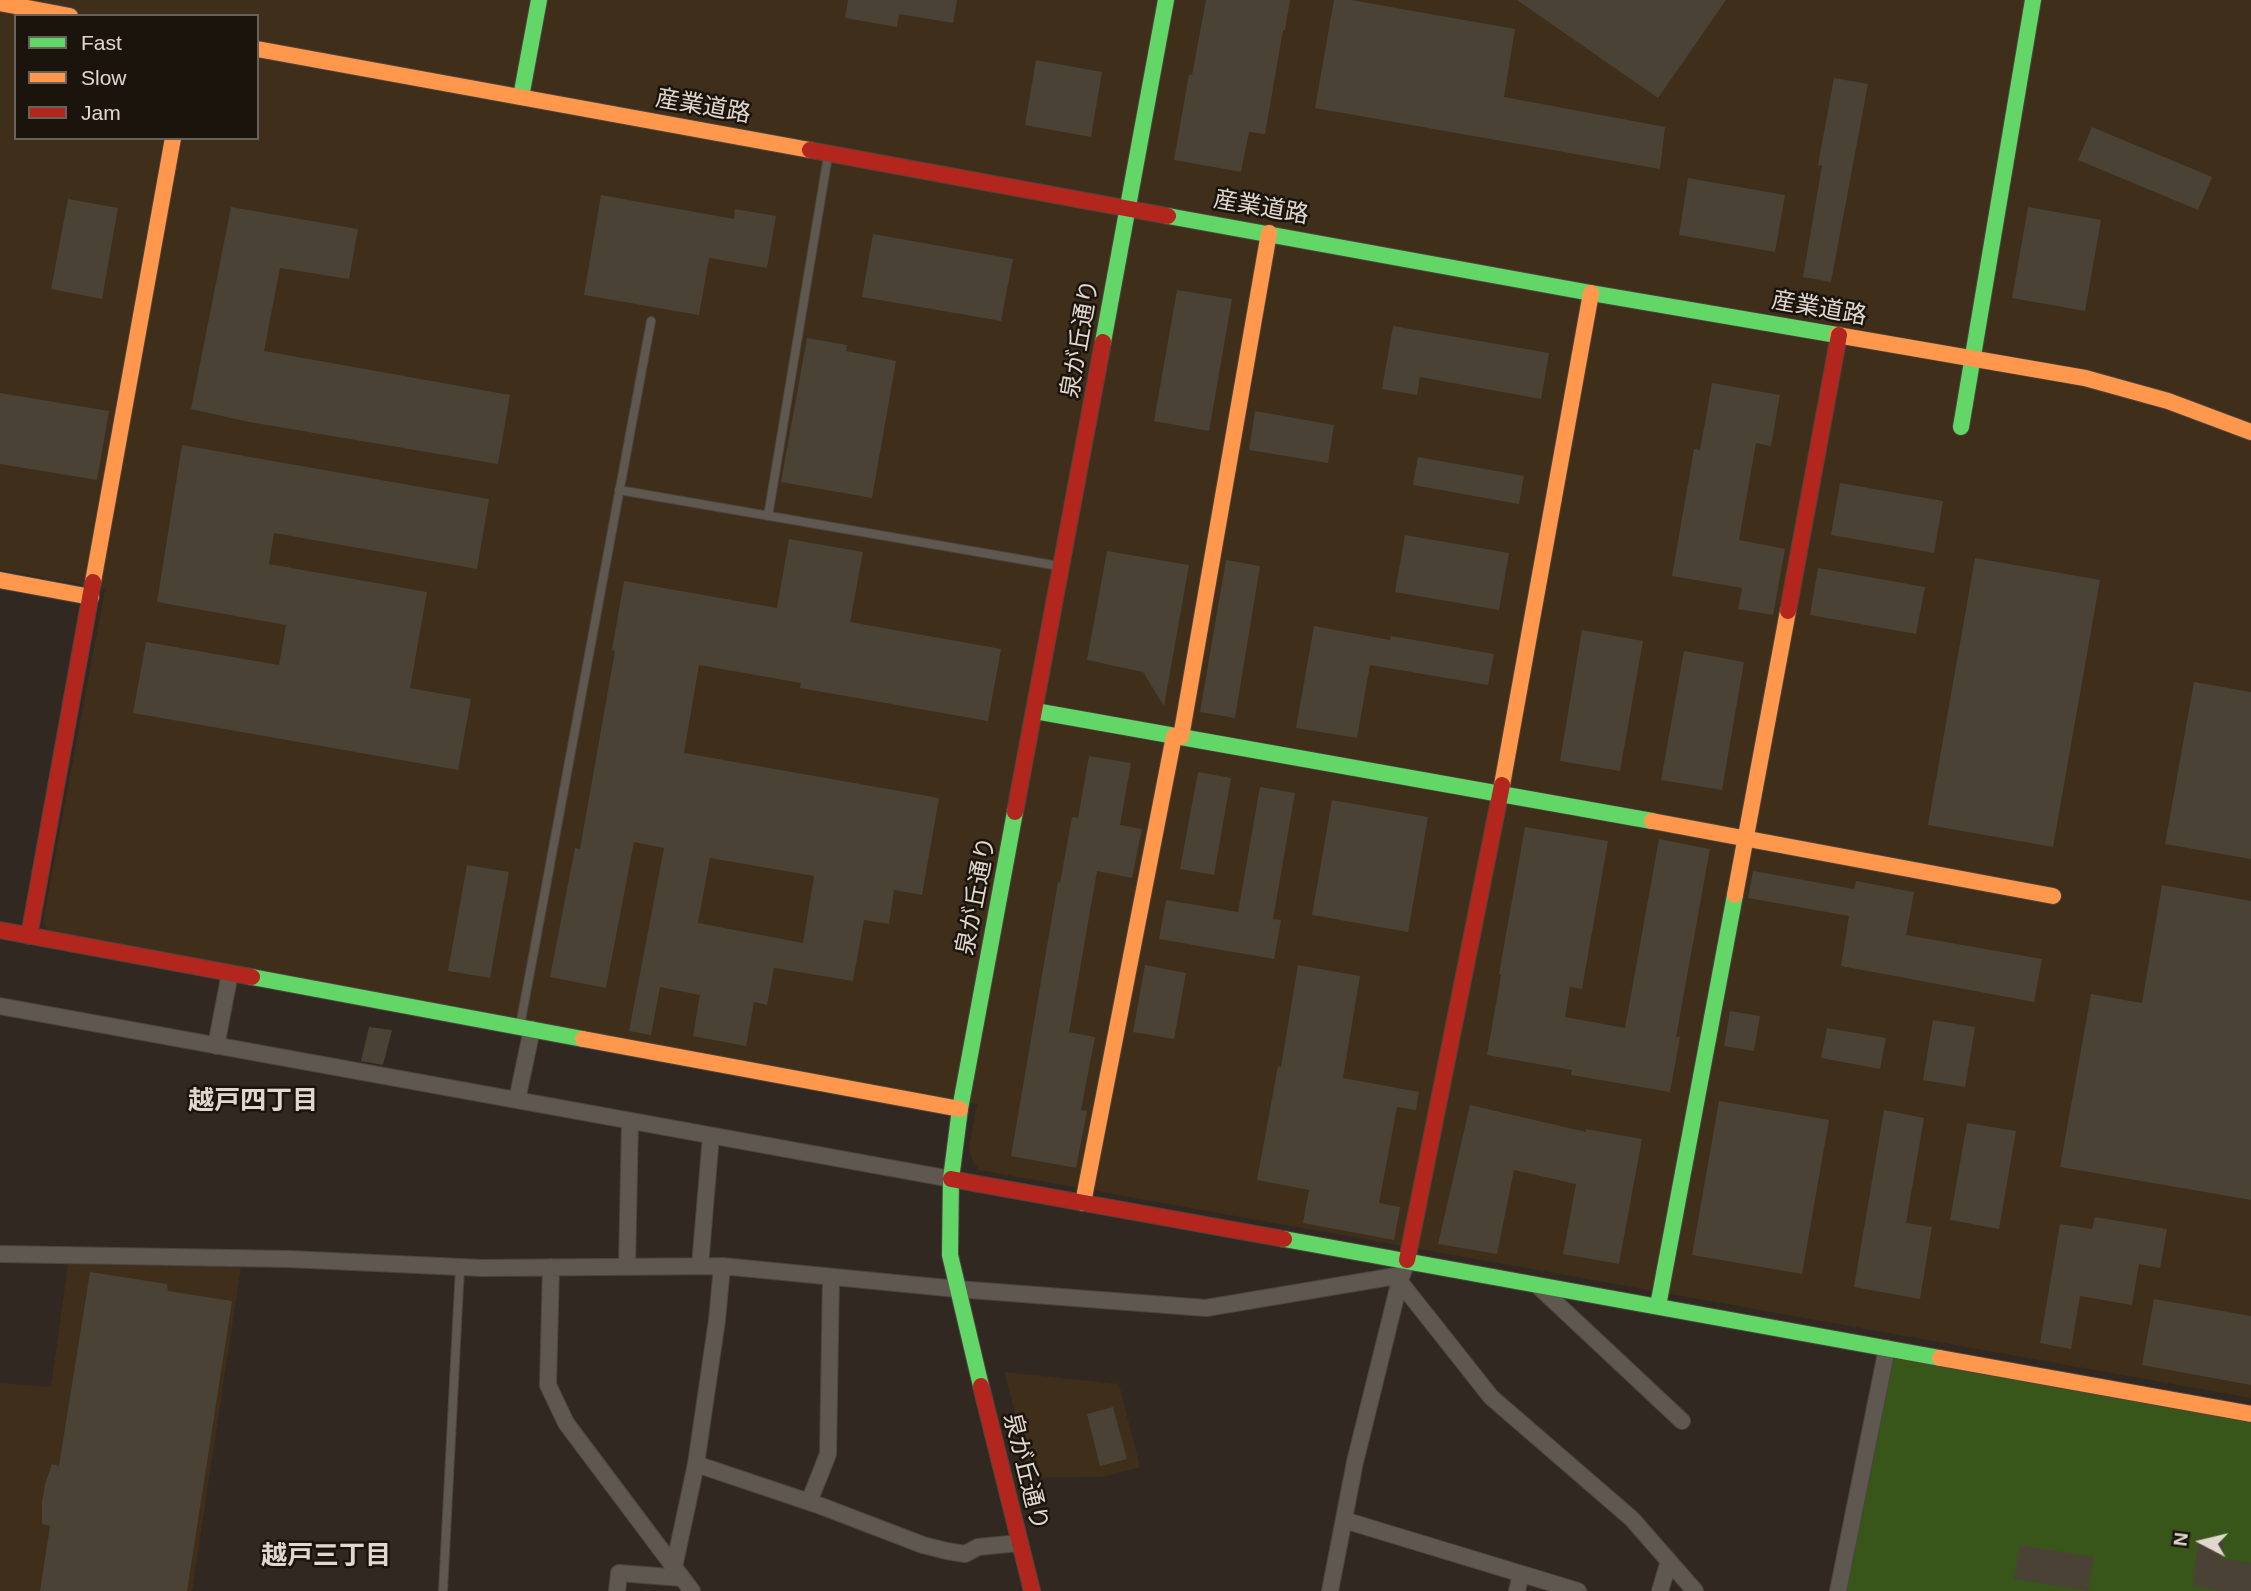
<!DOCTYPE html>
<meta charset="utf-8">
<style>
body{margin:0}
#map{position:relative;width:2251px;height:1591px;overflow:hidden;background:#312921;font-family:Helvetica,sans-serif}
canvas{display:block}
.legend{position:absolute;left:14px;top:14px;width:245px;height:126px;box-sizing:border-box;background:#1a140d;border:2px solid #69625a;margin:0;padding:9px 12px;list-style:none;font-size:21px;color:#e0d8ce}
.legend li{display:flex;align-items:center;gap:14px;height:35px}
.legend b{width:35px;border:2px solid #69625a}
.north{position:absolute;left:2167px;top:1507px;width:70px;height:70px;-webkit-text-stroke:5px #1a140d;paint-order:stroke;rotate:277deg;font-size:19px;font-weight:700;line-height:28px;text-align:center;color:#e0d8ce}
.north::after{content:'';display:block;margin:auto;width:24px;height:32px;background:#e0d8ce;clip-path:polygon(50% 0,100% 100%,50% 72%,0 100%)}
</style>
<div id="map">
<canvas width="2251" height="1591"></canvas>
<ul class="legend">
<li><b style="height:9px;background:#63d668"></b>Fast</li>
<li><b style="height:9px;background:#ff974d"></b>Slow</li>
<li><b style="height:9px;background:#b3261e"></b>Jam</li>
</ul>
<div class="north">N</div>
</div>
<script>
const c = document.querySelector('canvas').getContext('2d');
c.lineJoin = 'round';
function fillPath(path, color) { c.fillStyle = color; c.fill(path, 'evenodd'); }
const toPath = rows => new Path2D(rows.map(r => 'M' + r).join(''));
function stroke(path, color, width, dash) { c.strokeStyle = color; c.lineWidth = width; c.lineCap = dash ? 'butt' : 'round'; c.setLineDash(dash || []); c.stroke(path); }
function drawText(font, color, halo, rows, align = 'center') {
  c.font = font + ' Helvetica,"Noto Sans JP",sans-serif'; c.lineWidth = 5; c.setLineDash([]); c.textBaseline = 'middle'; c.strokeStyle = halo; c.fillStyle = color; for (const [text, x, y, turn = 0] of rows) {
    c.save(); c.translate(x, y); c.rotate((+turn || 0) * Math.PI / 180); c.textAlign = isNaN(turn) ? turn : align; if (halo) c.strokeText(text, 0, 0); c.fillText(text, 0, 0); c.restore();
  }
}
fillPath(toPath([
 [0,0,2251,0,2251,1398,979,1170,972,1160,969,1148,977,1104,48,930,43,922,105,589,0,570],
 [16,16,257,16,257,138,16,138],
 [68,1264,241,1267,192,1591,0,1591,0,1383,51,1387],
 [1004,1372,1119,1384,1140,1467,1103,1477,1033,1478]
]), '#3e2e1a');
fillPath(toPath([
 [1892,1356,2251,1421,2251,1591,1845,1591]
]), '#39561a');
fillPath(toPath([
 [848,0,957,0,953,23,899,14,897,27,845,18],
 [1206,0,1290,0,1285,30,1283,30,1265,134,1249,132,1241,172,1174,160,1189,74,1192,75],
 [1334,0,1351,0,1515,29,1504,97,1665,127,1660,169,1315,108],
 [1517,0,1726,0,1658,98],
 [1036,60,1102,72,1091,137,1025,125],
 [1834,78,1868,84,1831,282,1803,277,1822,166,1818,165],
 [2092,127,2212,177,2198,210,2078,160],
 [1688,178,1785,195,1775,252,1679,235],
 [601,195,734,219,735,209,776,216,767,268,709,258,699,315,584,295],
 [68,199,118,208,102,299,51,289],
 [231,207,358,229,349,279,280,268,264,351,510,395,498,464,249,422,191,409],
 [2028,207,2101,220,2085,311,2012,298],
 [873,234,1013,259,1001,321,862,297],
 [1177,290,1232,299,1209,431,1154,421],
 [1393,326,1549,353,1541,399,1420,377,1417,395,1382,389],
 [807,338,847,345,846,351,896,361,872,498,781,482],
 [1712,383,1780,395,1771,446,1756,443,1739,540,1785,549,1773,615,1738,609,1742,588,1672,576,1694,449,1700,450],
 [0,393,109,411,97,480,0,464],
 [1255,411,1334,425,1328,463,1249,450],
 [182,445,489,499,477,569,274,533,269,564,427,592,410,688,471,699,458,770,133,713,146,642,279,665,286,625,157,602],
 [1418,457,1524,476,1519,504,1413,485],
 [1840,483,1943,501,1934,553,1831,535],
 [1405,535,1509,553,1499,610,1395,592],
 [789,539,863,552,850,622,1001,649,988,721,800,688,801,683,699,665,684,753,939,798,922,895,894,890,889,924,864,920,853,981,774,968,767,1005,754,1002,746,1046,693,1036,700,995,660,987,651,1035,629,1031,664,848,634,842,606,988,550,977,575,848,580,849,615,651,612,650,624,581,777,608],
 [710,858,814,876,803,943,698,923],
 [1107,551,1189,565,1164,706,1143,672,1087,660],
 [1975,558,2100,580,2053,847,1928,825],
 [1226,560,1260,566,1235,718,1200,712],
 [1818,568,1925,587,1916,634,1810,615],
 [1314,626,1390,640,1391,636,1494,654,1488,685,1370,665,1357,738,1296,728],
 [1582,630,1643,641,1620,771,1560,761],
 [1684,651,1744,662,1722,790,1661,780],
 [2194,682,2251,692,2251,859,2165,844],
 [1089,756,1131,763,1120,825,1142,829,1132,878,1097,871,1069,1032,1095,1037,1081,1110,1087,1111,1076,1168,1011,1156,1058,882,1060,883,1072,817,1078,818],
 [1198,772,1231,778,1214,875,1180,869],
 [1260,787,1295,793,1273,919,1281,920,1274,959,1159,939,1166,900,1238,912],
 [1332,800,1428,817,1408,932,1312,915],
 [1525,827,1608,841,1582,989,1570,987,1565,1017,1625,1028,1659,839,1710,849,1676,1037,1680,1037,1670,1092,1571,1075,1572,1070,1487,1055,1501,975,1499,974],
 [467,865,509,872,490,978,448,971],
 [1753,871,1854,889,1856,881,1914,892,1906,935,2042,959,2034,1002,1841,966,1849,916,1748,898],
 [2162,885,2251,901,2251,1200,2060,1167,2091,994,2142,1003],
 [1145,965,1186,973,1174,1039,1133,1032],
 [1298,965,1360,976,1343,1078,1419,1092,1416,1110,1397,1107,1379,1203,1400,1207,1394,1240,1303,1223,1309,1190,1257,1180,1278,1066,1281,1067],
 [1730,1011,1760,1016,1754,1051,1724,1046],
 [1933,1020,1975,1027,1965,1087,1923,1080],
 [369,1027,392,1030,383,1065,361,1061],
 [1827,1028,1886,1038,1880,1069,1821,1058],
 [1719,1101,1829,1120,1802,1274,1692,1255],
 [1470,1105,1586,1132,1586,1129,1642,1139,1619,1264,1563,1254,1576,1184,1514,1170,1497,1254,1438,1244],
 [1884,1110,1924,1118,1906,1223,1932,1227,1920,1299,1854,1287],
 [1967,1123,2016,1131,1999,1229,1950,1220],
 [2095,1217,2167,1229,2160,1268,2139,1264,2132,1305,2080,1296,2071,1349,2040,1343,2060,1224,2092,1229],
 [90,1272,167,1284,168,1291,232,1301,187,1591,40,1591,50,1526,42,1524,42,1503,45,1484,52,1464,59,1466],
 [2154,1299,2251,1316,2251,1385,2142,1365],
 [1113,1407,1127,1459,1100,1466,1087,1414],
 [2199,1538,2224,1542,2221,1558,2251,1563,2251,1591,2220,1591,2192,1586],
 [2020,1545,2094,1557,2088,1591,2014,1579]
]), '#4b4236');
const lane = toPath([
 [619,490,1059,566],
 [768,516,828,156],
 [520,1026,651,321],
 [443,1591,460,1267]
]);
const street = toPath([
 [0,1006,951,1179],
 [216,1046,230,973],
 [517,1100,532,1029],
 [0,1254,289,1259,482,1268,722,1266,957,1289,1206,1308,1402,1275,1407,1260],
 [700,1266,711,1136],
 [551,1267,548,1385,566,1423,692,1591],
 [627,1267,630,1121],
 [1400,1282,1491,1397,1632,1519,1695,1591],
 [1538,1286,1682,1421],
 [696,1464,821,1506,923,1545,947,1551,965,1554,978,1547,1020,1543],
 [809,1502,828,1454,831,1277],
 [1344,1520,1578,1591],
 [674,1567,696,1464,717,1320,722,1266],
 [617,1591,619,1573,682,1578],
 [1330,1591,1355,1462,1401,1276],
 [1517,1591,1521,1574],
 [1660,1591,1669,1561],
 [1838,1591,1887,1348]
]);
const fast = toPath([
 [521,97,539,0],
 [1168,216,1591,293,1837,335],
 [1103,342,1166,0],
 [1961,427,2033,0],
 [1035,711,1652,821],
 [252,977,583,1039],
 [1284,1239,1940,1358],
 [1658,1306,1735,895],
 [981,1386,950,1255,951,1179,960,1109,1015,812]
]);
const slow = toPath([
 [0,3,70,16],
 [257,49,810,150],
 [1837,335,2085,378,2168,401,2251,432],
 [0,580,91,597],
 [93,582,173,138],
 [1181,737,1269,233],
 [1502,785,1591,293],
 [1652,821,2053,896],
 [1735,895,1788,611],
 [583,1039,960,1109],
 [1083,1203,1174,736],
 [1940,1358,2251,1414]
]);
const jam = toPath([
 [810,150,1168,216],
 [1788,611,1839,335],
 [1015,812,1103,342],
 [0,930,252,977],
 [29,936,93,582],
 [951,1179,1284,1239],
 [1407,1260,1502,785],
 [981,1386,1032,1591]
]);
stroke(lane, '#4c453e', 10);
stroke(street, '#4c453e', 18);
stroke(fast, '#4c453e', 18);
stroke(slow, '#4c453e', 18);
stroke(jam, '#4c453e', 18);
stroke(lane, '#5e5851', 8);
stroke(street, '#5e5851', 16);
stroke(fast, '#63d668', 16);
stroke(slow, '#ff974d', 16);
stroke(jam, '#b3261e', 16);
drawText('24px', '#e0d8ce', '#1a140d', [
 ["産業道路",703,107,10],
 ["産業道路",1261,208,10],
 ["産業道路",1819,309,10],
 ["泉が丘通り",1081,339,-80],
 ["泉が丘通り",977,896,-79],
 ["泉が丘通り",1025,1472,76]
]);
drawText('bold 26px', '#e0d8ce', '#1a140d', [
 ["越戸四丁目",253,1102],
 ["越戸三丁目",326,1557]
]);
</script>
